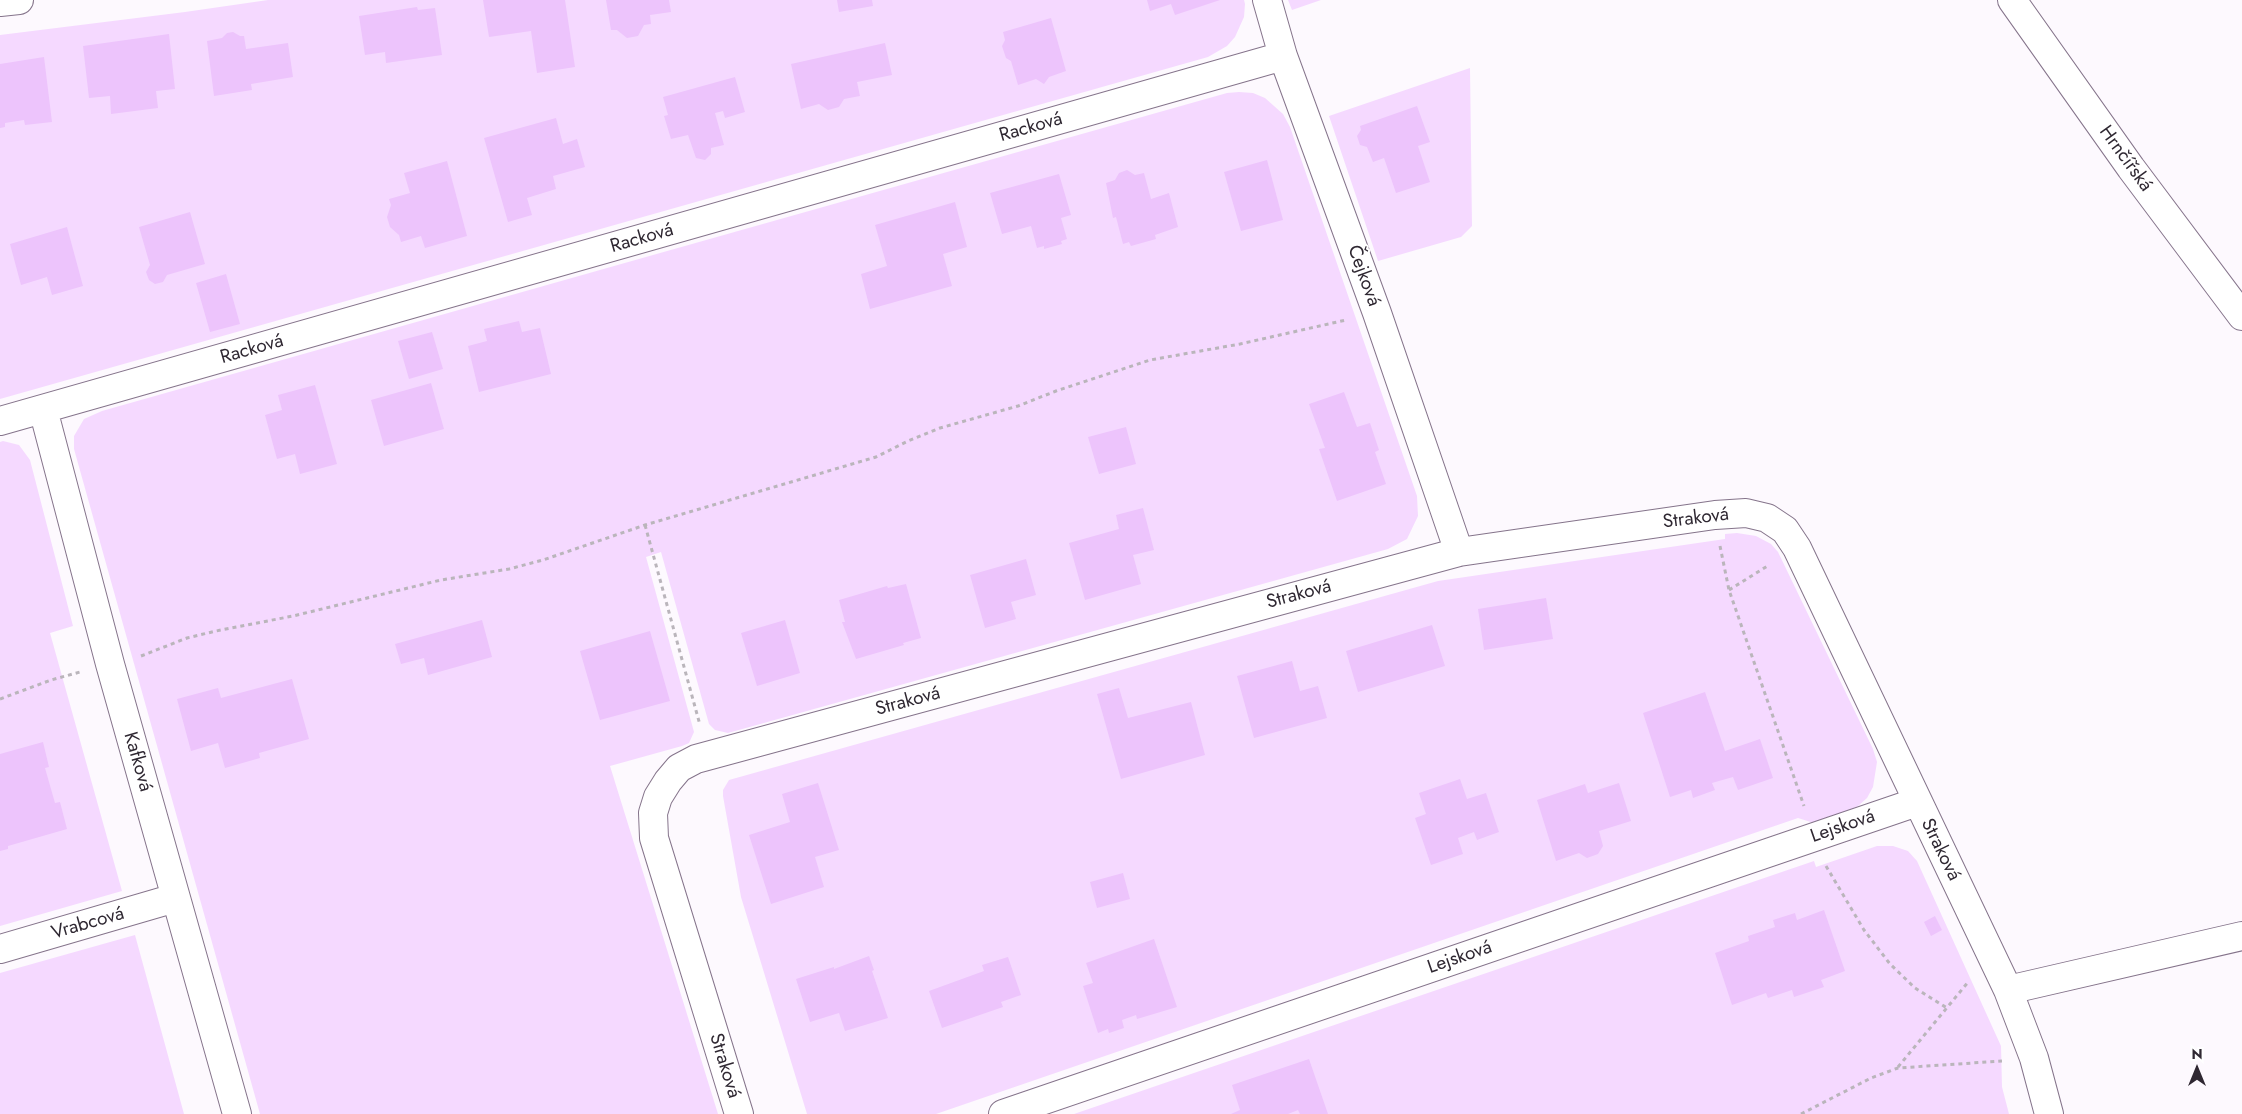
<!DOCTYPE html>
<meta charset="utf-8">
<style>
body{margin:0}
#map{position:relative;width:2242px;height:1114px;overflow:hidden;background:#fdf9fe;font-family:Jost,sans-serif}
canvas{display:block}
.north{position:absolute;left:2172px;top:1044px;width:50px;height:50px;-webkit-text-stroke:4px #fff;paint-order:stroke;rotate:0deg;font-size:14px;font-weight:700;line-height:20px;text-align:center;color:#2f2832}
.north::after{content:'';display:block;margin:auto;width:18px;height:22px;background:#2f2832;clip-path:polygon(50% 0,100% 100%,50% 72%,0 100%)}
</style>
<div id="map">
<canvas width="2242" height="1114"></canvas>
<div class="north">N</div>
</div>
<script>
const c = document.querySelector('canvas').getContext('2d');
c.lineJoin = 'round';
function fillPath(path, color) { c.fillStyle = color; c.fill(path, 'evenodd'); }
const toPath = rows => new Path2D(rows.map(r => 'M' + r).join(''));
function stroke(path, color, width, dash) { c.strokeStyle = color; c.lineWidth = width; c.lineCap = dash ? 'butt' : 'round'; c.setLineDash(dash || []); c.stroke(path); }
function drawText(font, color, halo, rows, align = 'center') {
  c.font = font + ' Jost,sans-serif'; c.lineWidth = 4; c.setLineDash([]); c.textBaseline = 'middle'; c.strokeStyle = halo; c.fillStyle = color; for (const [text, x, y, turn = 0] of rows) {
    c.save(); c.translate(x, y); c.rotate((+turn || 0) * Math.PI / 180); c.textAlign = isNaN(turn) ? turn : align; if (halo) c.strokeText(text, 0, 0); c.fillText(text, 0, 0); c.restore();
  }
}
fillPath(toPath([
 [268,0,1244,0,1245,4,1244,17,1235,37,1227,46,1208,57,0,399,0,35,185,12],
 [1288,0,1321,0,1292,10],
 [1470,68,1472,226,1461,237,1378,261,1329,116],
 [1239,92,1253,93,1265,98,1283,114,1290,127,1417,496,1418,516,1407,539,1388,549,728,733,715,730,709,724,661,552,646,557,694,732,689,743,682,746,610,766,718,1114,260,1114,74,449,74,436,84,419,102,411,653,255,1227,93],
 [3,441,19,445,30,460,73,626,50,633,122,891,0,926,0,442],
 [1737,533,1756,536,1771,544,1778,552,1873,749,1877,762,1873,787,1867,798,1858,806,1817,824,1798,818,936,1114,807,1114,741,897,723,796,723,790,729,780,1438,581,1725,539,1725,534],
 [1877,846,1893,846,1908,851,1917,861,2001,1046,2002,1087,2009,1114,1074,1114,1814,861,1816,867],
 [135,935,184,1114,0,1114,0,973]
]), '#f5d9ff');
fillPath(toPath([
 [483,0,565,0,575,67,537,73,531,31,489,37],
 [606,0,669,0,671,12,650,15,651,24,644,25,638,36,627,38,617,30,611,30],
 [837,0,872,0,873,6,839,12],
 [1147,0,1220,0,1175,15,1171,4,1150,11],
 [417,7,418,10,435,8,442,55,386,63,385,52,365,55,359,16],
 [1051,18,1066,71,1049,77,1044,84,1036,79,1018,85,1011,61,1006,58,1002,46,1005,40,1003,32],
 [233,32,240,36,244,36,246,49,288,43,293,77,251,84,252,90,214,96,207,41,222,38,227,33],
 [169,34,175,89,156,91,158,108,111,114,110,96,89,98,83,46],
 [885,43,892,75,857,82,860,96,844,99,839,107,828,110,819,104,801,109,791,64],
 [44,57,52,122,25,125,24,120,5,123,5,127,0,128,0,64],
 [735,77,745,112,725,118,723,111,715,113,724,145,711,148,711,154,705,160,696,158,688,135,671,139,664,116,668,115,663,97],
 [1417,106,1430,142,1418,146,1430,182,1396,193,1384,158,1373,162,1367,147,1360,145,1357,136,1361,130,1360,126],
 [556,118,563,144,577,139,585,167,553,176,556,189,527,198,532,215,508,222,484,138],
 [1267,160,1283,220,1241,231,1224,172],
 [447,161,467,236,425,248,421,236,401,242,399,235,390,227,387,217,391,205,389,199,410,193,404,173],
 [1127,170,1135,175,1144,173,1151,199,1169,193,1178,227,1155,235,1156,239,1131,246,1129,242,1123,244,1116,217,1113,218,1106,183,1115,180,1119,173],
 [1059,174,1071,215,1061,218,1067,239,1061,241,1062,244,1044,249,1044,246,1037,248,1031,226,1002,234,990,193],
 [955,202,967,247,943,254,952,286,870,309,861,274,887,266,875,225],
 [190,212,205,264,167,275,163,282,155,284,149,280,146,272,150,265,139,227],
 [67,227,83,286,52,295,47,277,21,285,10,244],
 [226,274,240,324,210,332,196,283],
 [519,321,522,332,540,328,551,374,479,392,468,346,487,341,484,329],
 [432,332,443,369,409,379,398,341],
 [431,383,444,429,384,446,371,400],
 [315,385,337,464,300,474,295,454,277,459,265,415,282,410,278,395],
 [1344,392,1357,427,1370,423,1379,450,1375,452,1386,484,1337,501,1319,449,1325,448,1309,404],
 [1126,427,1136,464,1099,474,1088,437],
 [1143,508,1154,550,1133,555,1141,584,1085,600,1069,543,1119,529,1116,515],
 [1026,559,1036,595,1011,602,1016,619,985,628,970,575],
 [906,584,921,638,903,643,904,645,856,659,842,622,845,622,839,600,887,586,888,588],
 [1546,598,1553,639,1484,650,1478,609],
 [482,620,492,657,428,675,424,658,401,664,395,644],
 [785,620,800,673,757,686,741,633],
 [1432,625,1445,666,1358,692,1346,651],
 [650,631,670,701,600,720,580,651],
 [1292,661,1300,691,1318,686,1327,718,1254,738,1237,676],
 [292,679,309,739,259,753,260,758,225,768,218,743,191,751,177,699,218,688,221,698],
 [1119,688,1128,718,1191,702,1205,755,1121,779,1097,694],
 [1705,692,1725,751,1760,739,1773,778,1738,790,1733,777,1712,783,1715,790,1693,798,1691,790,1670,797,1643,713],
 [43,742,49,767,45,768,55,803,60,802,67,829,8,846,8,849,0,851,0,754],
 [1460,779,1467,799,1486,793,1499,832,1477,840,1474,832,1458,838,1463,854,1431,865,1415,818,1426,814,1419,793],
 [818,783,839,850,815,857,824,887,771,904,749,835,790,822,782,794],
 [1619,783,1631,821,1599,831,1603,846,1598,854,1587,858,1579,853,1556,861,1537,800,1585,784,1588,793],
 [1123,873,1130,899,1097,908,1090,882],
 [1824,910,1845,971,1821,980,1824,987,1794,997,1792,990,1768,998,1766,993,1732,1005,1715,953,1749,941,1748,936,1775,927,1773,920,1795,913,1797,920],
 [1935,916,1942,930,1931,936,1924,922],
 [1154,939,1177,1007,1137,1019,1136,1015,1122,1020,1124,1028,1109,1033,1108,1029,1098,1033,1083,986,1093,983,1086,963],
 [869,956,874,970,872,971,888,1018,845,1031,839,1013,810,1022,796,979,834,967,834,969],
 [1008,957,1021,995,1001,1002,1003,1007,942,1028,929,991,984,971,982,965],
 [1309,1059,1328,1114,1300,1114,1298,1110,1288,1114,1231,1114,1240,1110,1232,1085]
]), '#edc4fc');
const street = toPath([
 [1267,0,1283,56,1377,313,1459,552],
 [0,2,19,0],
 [43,409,110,664,237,1114],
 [0,421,1283,56],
 [0,949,175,898],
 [2008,990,2242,936],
 [739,1114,654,838,653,813,658,797,668,781,679,768,696,759,1459,552,1715,515,1746,513,1767,518,1785,530,1797,548,2008,990,2034,1058,2049,1114],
 [1003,1114,1917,802]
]);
const secondary = toPath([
 [2012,0,2131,168,2242,316]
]);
stroke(street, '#85748b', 30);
stroke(secondary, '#85748b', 30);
stroke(toPath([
 [645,525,700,725],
 [1720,546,1729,590,1804,806],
 [1729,590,1769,565],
 [141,656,187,638,216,631,293,616,441,580,509,569,543,560,645,525,876,457,908,441,940,428,1018,406,1056,391,1150,360,1240,344,1346,320],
 [0,699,51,680,80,672],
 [1826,866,1864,930,1890,964,1915,988,1947,1008],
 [1898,1067,1969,981],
 [1801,1114,1871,1078,1898,1068,2002,1061]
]), '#bab5bb', 3, [4, 4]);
stroke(street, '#fff', 28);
stroke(secondary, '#fff', 28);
drawText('19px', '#2f2832', '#fff', [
 ["Racková",1031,128,-16],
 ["Hrnčířská",2125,159,54],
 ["Racková",642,239,-16],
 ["Čejková",1363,276,70],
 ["Racková",252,350,-16],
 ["Straková",1696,519,-7],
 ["Straková",1299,595,-15],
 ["Straková",908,702,-15],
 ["Kafková",137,762,74],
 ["Lejsková",1843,827,-19],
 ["Straková",1940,850,64],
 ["Vrabcová",88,924,-16],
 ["Lejsková",1460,958,-19],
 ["Straková",724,1066,73]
]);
</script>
